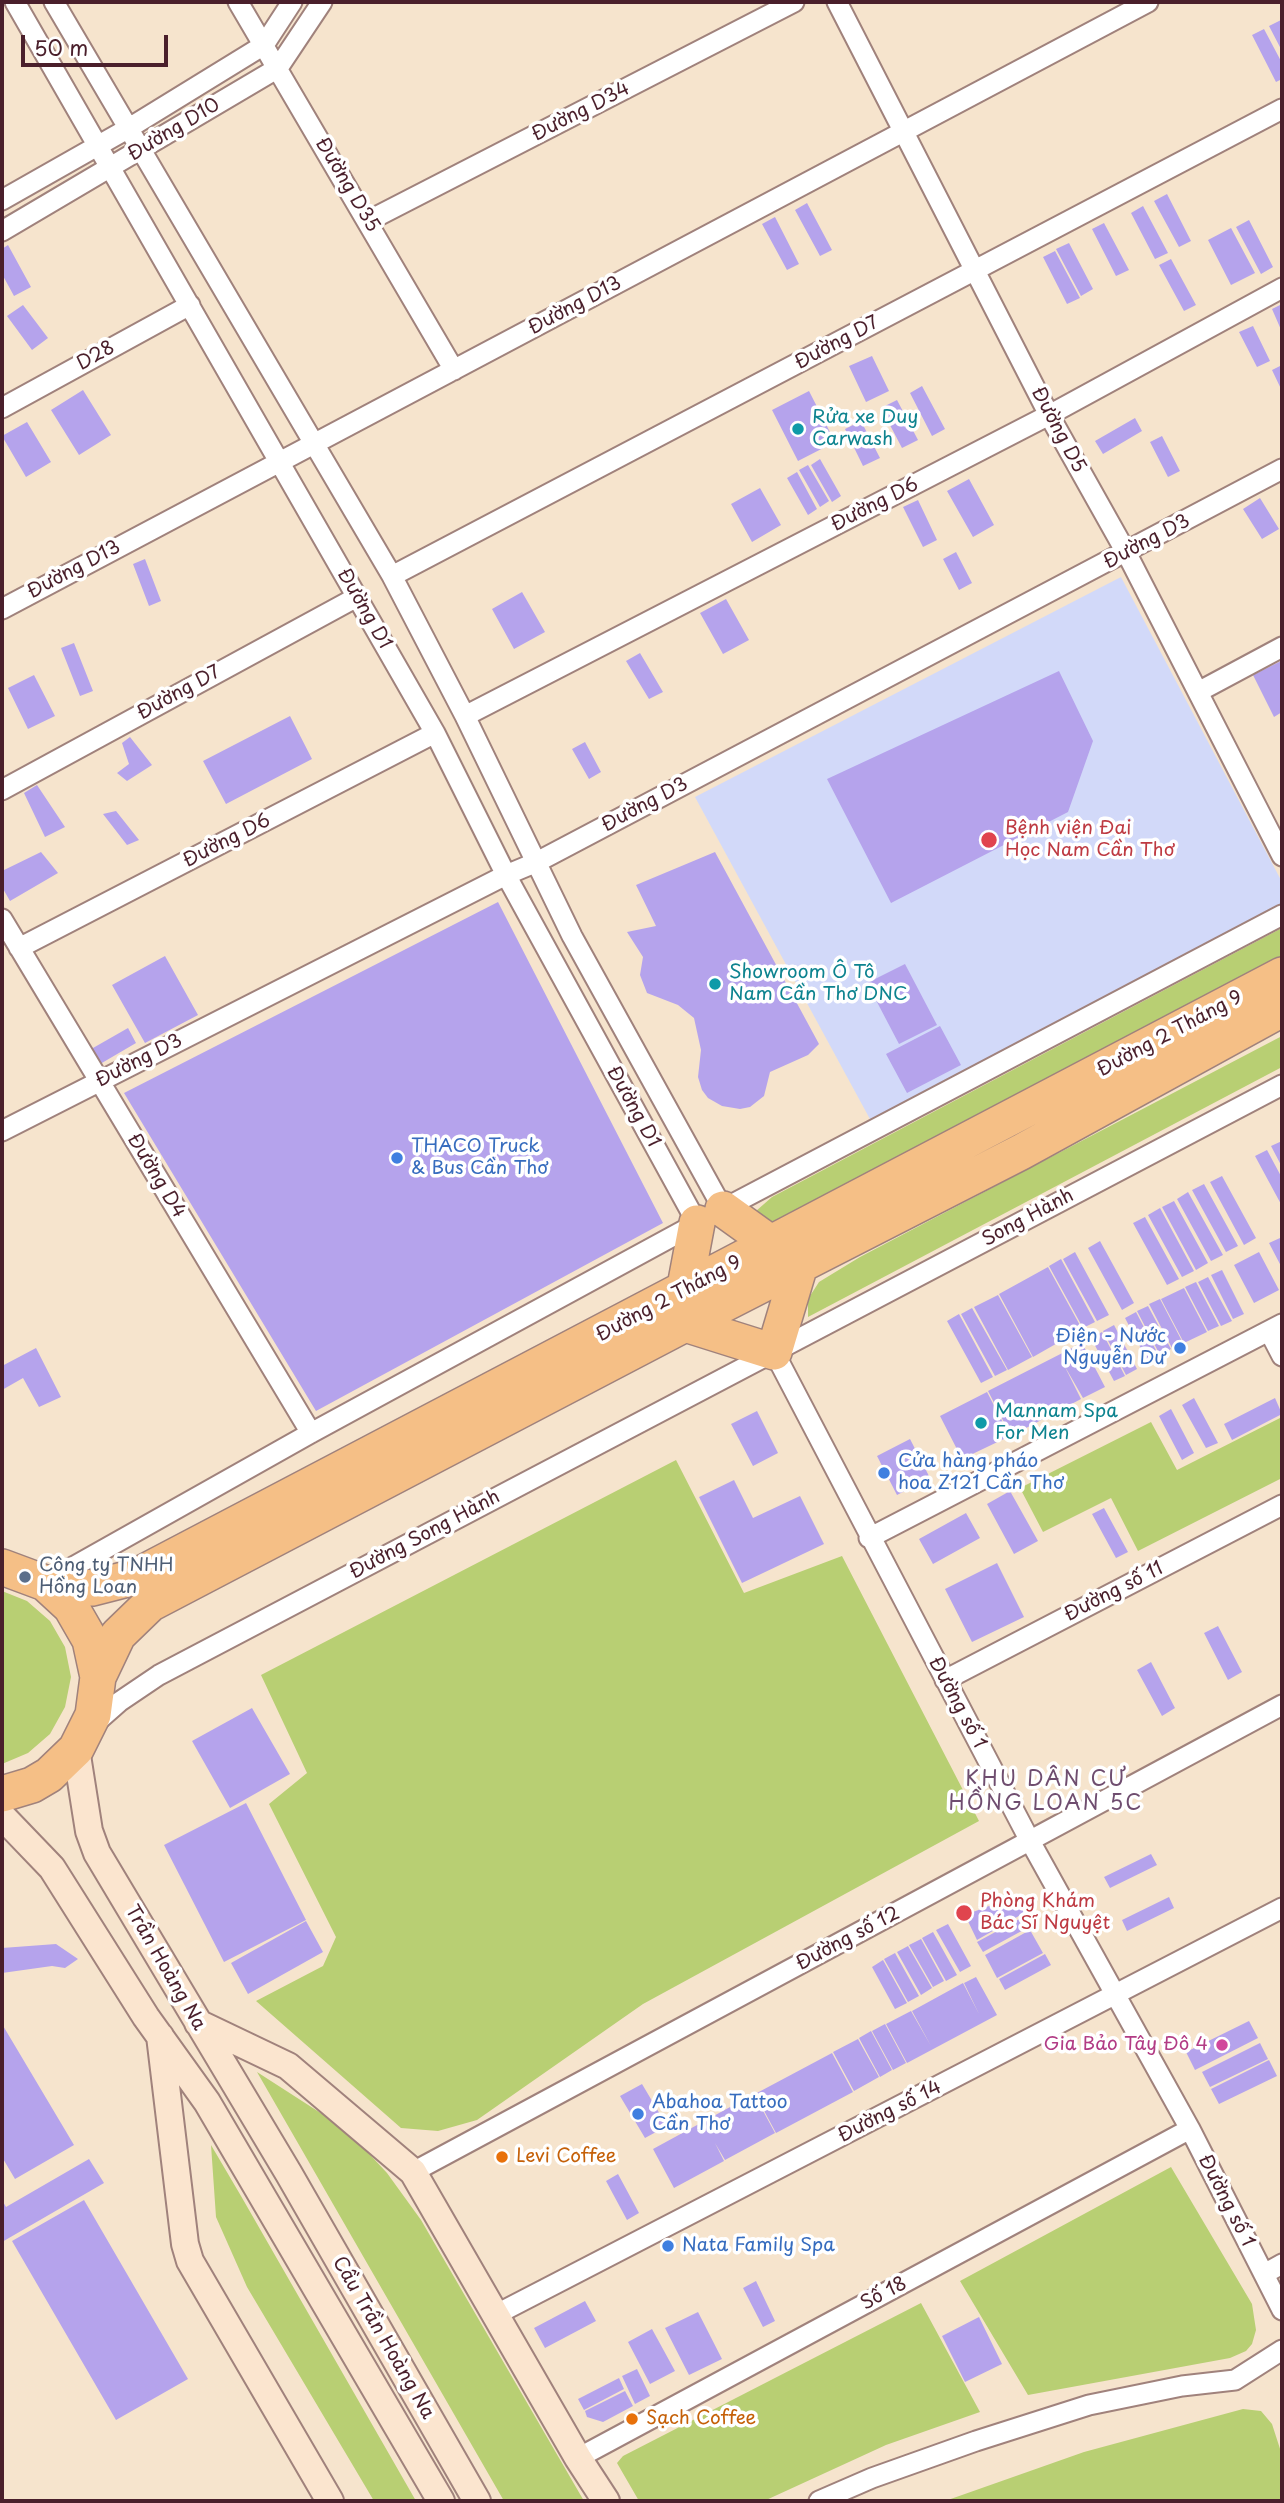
<!DOCTYPE html>
<meta charset="utf-8">
<style>
body{margin:0}
#map{position:relative;width:1284px;height:2503px;overflow:hidden;background:#f6e4cd;font-family:"Playpen Sans",sans-serif}
canvas{display:block}
.frame{position:absolute;inset:0;border:4px solid #4a1f2b;pointer-events:none}
.scale{position:absolute;left:21px;top:35px;width:147px;height:32px;box-sizing:border-box;border:4px solid #4a1f2b;border-top:0;padding-left:9px;font-size:21px;line-height:24px;white-space:nowrap;color:#4a1f2b;-webkit-text-stroke:5px #fff;paint-order:stroke}
</style>
<div id="map">
<canvas width="1284" height="2503"></canvas>
<div class="frame"></div>
<div class="scale">50 m</div>
</div>
<script>
const c = document.querySelector('canvas').getContext('2d');
c.lineJoin = 'round';
function fillPath(path, color) { c.fillStyle = color; c.fill(path, 'evenodd'); }
const toPath = rows => new Path2D(rows.map(r => 'M' + r).join(''));
function stroke(path, color, width, dash) { c.strokeStyle = color; c.lineWidth = width; c.lineCap = dash ? 'butt' : 'round'; c.setLineDash(dash || []); c.stroke(path); }
function drawText(font, color, halo, rows, align = 'center') {
  c.font = font + ' "Playpen Sans",sans-serif'; c.lineWidth = 7; c.setLineDash([]); c.textBaseline = 'middle'; c.strokeStyle = halo; c.fillStyle = color; for (const [text, x, y, turn = 0] of rows) {
    c.save(); c.translate(x, y); c.rotate((+turn || 0) * Math.PI / 180); c.textAlign = isNaN(turn) ? turn : align; if (halo) c.strokeText(text, 0, 0); c.fillText(text, 0, 0); c.restore();
  }
}
fillPath(toPath([
 [1121,577,1282,882,1282,905,871,1121,695,797]
]), '#d2d9f9');
fillPath(toPath([
 [1282,928,1282,960,767,1225,757,1219,756,1211,772,1197],
 [1282,1036,1282,1067,808,1317,808,1299,819,1282,860,1257],
 [1282,1417,1282,1478,1138,1551,1111,1498,1043,1532,1020,1488,1151,1422,1177,1470],
 [676,1460,744,1593,842,1556,979,1821,643,2004,477,2120,438,2131,401,2128,256,2001,323,1966,336,1937,269,1804,307,1773,261,1675],
 [2,1591,27,1601,50,1621,65,1647,71,1677,65,1707,50,1734,28,1753,2,1764],
 [257,2072,347,2130,387,2173,421,2220,584,2501,504,2501],
 [211,2145,241,2196,416,2501,374,2501,247,2287,216,2217],
 [1171,2167,1252,2304,1256,2330,1252,2344,1246,2351,1230,2358,1028,2395,960,2281],
 [921,2303,980,2412,886,2445,764,2501,639,2501,617,2463,623,2456],
 [1243,2409,1261,2411,1272,2424,1282,2455,1282,2501,945,2501,1084,2452]
]), '#b8cf73');
fillPath(toPath([
 [1281,20,1282,21,1282,51,1269,26],
 [1264,29,1282,63,1282,79,1276,82,1252,35],
 [1167,194,1191,241,1179,247,1154,201],
 [807,203,832,250,820,256,795,210],
 [1143,206,1168,253,1155,259,1131,213],
 [775,217,799,264,787,270,762,224],
 [1249,220,1273,267,1261,274,1236,227],
 [1104,223,1129,270,1116,276,1092,229],
 [1231,228,1255,273,1231,285,1208,240],
 [1069,243,1093,289,1081,296,1056,249],
 [8,245,31,287,14,296,2,274,2,249],
 [1055,251,1080,298,1067,304,1043,257],
 [1171,259,1196,305,1184,311,1159,265],
 [1282,304,1282,332,1272,309],
 [23,305,48,338,32,350,7,316],
 [1253,326,1270,361,1257,367,1239,332],
 [872,356,889,391,866,402,849,366],
 [1282,365,1282,391,1272,370],
 [922,386,945,429,932,436,910,393],
 [83,390,111,435,79,455,51,410],
 [809,391,835,442,798,461,772,410],
 [897,400,918,440,902,448,881,408],
 [1135,418,1142,431,1103,454,1095,441],
 [861,421,880,458,863,466,845,429],
 [27,422,51,462,26,477,2,436],
 [1162,436,1180,471,1168,477,1150,442],
 [820,459,841,496,832,502,811,465],
 [808,465,829,501,820,507,799,470],
 [797,472,817,509,808,515,787,478],
 [969,479,994,525,973,537,947,491],
 [760,488,781,525,752,542,731,504],
 [1260,498,1279,529,1262,539,1243,509],
 [918,500,937,540,923,547,903,507],
 [956,552,972,583,959,590,943,559],
 [145,559,161,601,149,606,133,564],
 [522,592,545,632,514,649,492,609],
 [726,599,749,640,723,654,700,613],
 [74,643,93,691,80,696,61,648],
 [640,653,663,692,649,699,626,661],
 [1281,661,1282,712,1274,717,1253,675],
 [1059,671,1093,741,1068,812,891,903,827,779],
 [34,675,55,716,28,729,8,688],
 [290,716,312,759,226,804,203,761],
 [130,737,152,765,127,781,117,773,129,764,122,743],
 [585,742,601,772,589,779,572,749],
 [37,785,65,827,45,837,24,793],
 [116,811,139,840,127,845,103,814],
 [41,852,58,873,10,901,2,887,2,871],
 [715,852,819,1044,808,1055,770,1072,764,1096,750,1107,740,1109,722,1106,708,1098,702,1090,698,1077,701,1050,694,1018,678,1005,647,993,640,975,643,957,627,932,656,926,636,885],
 [498,902,663,1223,316,1411,124,1093],
 [165,956,198,1015,145,1043,112,985],
 [905,964,937,1025,899,1044,867,983],
 [940,1026,961,1065,907,1093,886,1054],
 [128,1028,136,1043,95,1067,86,1052],
 [1282,1141,1282,1167,1271,1146],
 [1267,1150,1282,1178,1282,1206,1255,1156],
 [1222,1176,1256,1238,1244,1245,1210,1182],
 [1204,1184,1238,1246,1226,1252,1192,1190],
 [1188,1192,1223,1255,1211,1261,1177,1199],
 [1174,1201,1208,1263,1196,1270,1162,1207],
 [1160,1208,1194,1271,1182,1277,1148,1215],
 [1145,1217,1179,1279,1167,1285,1133,1223],
 [1280,1238,1282,1242,1282,1268,1269,1243],
 [1100,1241,1134,1303,1122,1310,1088,1248],
 [1075,1252,1109,1315,1097,1321,1063,1259],
 [1259,1252,1279,1290,1254,1303,1234,1265],
 [1061,1259,1095,1322,1083,1328,1049,1266],
 [1048,1267,1082,1329,1033,1357,999,1294],
 [1222,1270,1244,1314,1233,1319,1211,1275],
 [1208,1277,1232,1321,1221,1326,1198,1282],
 [1196,1282,1219,1326,1208,1331,1185,1287],
 [1184,1288,1207,1332,1184,1343,1161,1299],
 [998,1295,1032,1357,1008,1370,974,1307],
 [1160,1299,1183,1343,1172,1348,1149,1304],
 [1148,1306,1171,1349,1160,1355,1137,1311],
 [972,1308,1007,1370,995,1376,961,1314],
 [1136,1312,1159,1356,1148,1362,1125,1318],
 [959,1314,993,1377,981,1383,947,1321],
 [1114,1325,1137,1369,1126,1375,1103,1331],
 [1102,1332,1125,1376,1114,1381,1091,1338],
 [1082,1343,1105,1387,1083,1398,1064,1365,1081,1399,1011,1436,988,1391],
 [36,1348,61,1397,39,1407,23,1378,2,1390,2,1366],
 [987,1392,1010,1436,962,1459,940,1416],
 [1194,1398,1218,1443,1206,1448,1182,1405],
 [1275,1398,1282,1414,1232,1440,1224,1424],
 [1171,1409,1194,1453,1182,1460,1159,1416],
 [757,1411,778,1453,753,1466,731,1424],
 [910,1439,930,1478,897,1495,877,1456],
 [734,1480,753,1518,800,1496,824,1544,742,1583,699,1497],
 [1010,1491,1038,1541,1014,1554,987,1504],
 [1104,1508,1128,1552,1116,1558,1092,1514],
 [966,1513,980,1538,933,1564,919,1539],
 [997,1563,1024,1617,972,1642,945,1589],
 [1218,1626,1242,1672,1228,1680,1204,1633],
 [1151,1662,1175,1708,1162,1716,1137,1670],
 [252,1708,290,1774,230,1808,192,1741],
 [246,1803,306,1920,224,1962,164,1845],
 [1151,1854,1157,1865,1110,1888,1104,1877],
 [1169,1897,1174,1908,1127,1931,1122,1920],
 [1005,1900,1020,1905,1024,1913,977,1940,965,1915],
 [1023,1917,1029,1927,983,1952,977,1942],
 [306,1921,323,1952,248,1994,231,1963],
 [948,1924,971,1966,960,1972,936,1930],
 [1030,1930,1043,1953,997,1978,985,1955],
 [933,1932,957,1975,946,1981,922,1938],
 [921,1939,944,1981,933,1987,909,1945],
 [56,1944,78,1959,65,1968,52,1966,2,1973,2,1948],
 [908,1946,932,1988,921,1995,897,1952],
 [895,1953,919,1996,908,2002,884,1959],
 [1045,1954,1051,1965,1005,1990,999,1979],
 [883,1960,907,2003,895,2009,872,1967],
 [976,1977,997,2015,907,2063,886,2024,911,2011,931,2046,912,2011,963,1983,979,2014,964,1983],
 [1249,2021,1258,2038,1195,2070,1186,2052],
 [2,2024,74,2145,15,2179,2,2157],
 [885,2024,906,2063,893,2070,872,2031],
 [871,2031,892,2070,880,2077,859,2038],
 [858,2039,879,2077,854,2091,833,2052],
 [1260,2043,1268,2059,1210,2087,1202,2072],
 [832,2053,853,2092,776,2133,755,2094],
 [1269,2060,1277,2076,1219,2104,1211,2089],
 [642,2084,667,2126,645,2138,620,2096],
 [754,2094,775,2133,725,2160,715,2143,724,2161,674,2188,653,2149],
 [89,2159,104,2183,2,2242,2,2200,6,2207],
 [618,2174,639,2213,627,2220,606,2181],
 [84,2200,188,2379,116,2420,12,2241],
 [756,2281,775,2321,763,2327,743,2288],
 [585,2301,596,2321,545,2348,534,2328],
 [698,2312,722,2359,689,2375,665,2328],
 [979,2317,1002,2364,965,2382,942,2336],
 [652,2329,675,2371,650,2384,628,2342],
 [637,2369,650,2396,635,2404,622,2376],
 [619,2378,624,2389,584,2410,578,2399],
 [625,2391,633,2406,603,2422,587,2417,585,2411]
]), '#b5a3ec');
const street = toPath([
 [15,2,435,733,506,875,697,1223],
 [54,2,392,576,465,716,572,936,723,1209],
 [238,2,454,370],
 [837,2,1049,415,1127,554,1282,856],
 [2,200,129,128,264,45,292,2],
 [368,221,794,2],
 [2,231,278,68,322,2],
 [2,408,190,305],
 [392,576,1282,109],
 [2,609,1148,2],
 [1198,692,1282,647],
 [465,716,1049,415,1282,288],
 [2,790,357,597],
 [2,919,311,1433],
 [19,948,435,733],
 [2,1131,506,875,537,862,1282,469],
 [1269,1331,1282,1356],
 [774,1352,1030,1841,1190,2129,1282,2310],
 [869,1538,1282,1324],
 [48,1581,311,1433,723,1209,1282,915],
 [945,1680,1282,1505],
 [94,1724,119,1702,159,1675,1282,1085],
 [413,2172,1282,1705],
 [1264,2274,1282,2264],
 [497,2314,1282,1908],
 [578,2458,1190,2129],
 [819,2501,872,2478,976,2441,1089,2405,1182,2386,1235,2380,1282,2350]
]);
const secondary = toPath([
 [76,1749,89,1831,97,1853,289,2174,477,2501],
 [2,1816,52,1868,146,2017,207,2102,441,2501],
 [198,2023,288,2066,413,2172,578,2458,606,2501],
 [160,2036,185,2244,190,2261,330,2501]
]);
const highway = toPath([
 [723,1209,773,1245],
 [684,1292,697,1223],
 [685,1324,774,1352,800,1265],
 [2,1567,45,1583,71,1607,90,1640,98,1677,93,1715,76,1749,49,1775,32,1785,2,1794],
 [45,1583,92,1588,135,1577,1282,975],
 [98,1677,118,1635,150,1604,685,1324,1021,1152,1282,1009]
]);
stroke(street, '#a0827c', 23);
stroke(secondary, '#a0827c', 30);
stroke(highway, '#a0827c', 38);
stroke(street, '#fff', 19);
stroke(secondary, '#fbe5cf', 26);
stroke(highway, '#f5bf86', 35);
for (const [x, y, r, color] of [
 [798,429,7,"#0f9aa8"],
 [989,840,9,"#e0444e"],
 [715,984,7,"#0f9aa8"],
 [397,1158,7,"#3f7fe0"],
 [1180,1348,7,"#3f7fe0"],
 [981,1423,7,"#0f9aa8"],
 [884,1473,7,"#3f7fe0"],
 [25,1577,7,"#5c6f8a"],
 [964,1913,9,"#e0444e"],
 [1222,2045,7,"#d1479c"],
 [638,2114,7,"#3f7fe0"],
 [502,2157,7,"#e8710a"],
 [668,2246,7,"#3f7fe0"],
 [632,2419,7,"#e8710a"]
]) { const dot = new Path2D(); dot.arc(x, y, r, 0, 2 * Math.PI); c.fillStyle = color; c.fill(dot); stroke(dot, '#fff', 2.5); }
drawText('19px', '#4a1f2b', '#fff', [
 ["Đường D34",581,112,-27],
 ["Đường D10",174,130,-31],
 ["Đường D35",347,185,59],
 ["Đường D13",575,306,-28],
 ["Đường D7",837,343,-28],
 ["D28",96,356,-29],
 ["Đường D5",1058,430,62],
 ["Đường D6",875,505,-27],
 ["Đường D3",1147,542,-28],
 ["Đường D13",74,570,-28],
 ["Đường D1",364,609,60],
 ["Đường D7",179,693,-29],
 ["Đường D3",645,805,-28],
 ["Đường D6",227,841,-27],
 ["Đường 2 Tháng 9",1170,1034,-28],
 ["Đường D3",139,1061,-27],
 ["Đường D1",633,1107,61],
 ["Đường D4",156,1176,59],
 ["Song Hành",1028,1218,-28],
 ["Đường 2 Tháng 9",669,1299,-28],
 ["Đường Song Hành",425,1535,-28],
 ["Đường số 11",1114,1592,-27],
 ["Đường số 1",957,1703,62],
 ["Đường số 12",848,1939,-28],
 ["Trần Hoàng Na",165,1968,60],
 ["Đường số 14",890,2112,-27],
 ["Đường số 1",1226,2201,63],
 ["Số 18",884,2294,-28],
 ["Cầu Trần Hoàng Na",383,2338,60]
]);
drawText('19px', '#0d838f', '#fff', [
 ["Rửa xe Duy",812,418],
 ["Carwash",812,440],
 ["Showroom Ô Tô",729,973],
 ["Nam Cần Thơ DNC",729,995],
 ["Mannam Spa",995,1412],
 ["For Men",995,1434]
], 'left');
drawText('19px', '#be3a42', '#fff', [
 ["Bệnh viện Đại",1005,829],
 ["Học Nam Cần Thơ",1005,851],
 ["Phòng Khám",980,1902],
 ["Bác Sĩ Nguyệt",980,1924]
], 'left');
drawText('19px', '#366cbe', '#fff', [
 ["THACO Truck",411,1147],
 ["& Bus Cần Thơ",411,1169],
 ["Điện - Nước",1166,1337,"right"],
 ["Nguyễn Dư",1166,1359,"right"],
 ["Cửa hàng pháo",898,1462],
 ["hoa Z121 Cần Thơ",898,1484],
 ["Abahoa Tattoo",652,2103],
 ["Cần Thơ",652,2125],
 ["Nata Family Spa",682,2246]
], 'left');
drawText('19px', '#4e5e75', '#fff', [
 ["Công ty TNHH",39,1566],
 ["Hồng Loan",39,1588]
], 'left');
drawText('19px', '#b23c85', '#fff', [
 ["Gia Bảo Tây Đô 4",1208,2045]
], 'right');
drawText('19px', '#c56008', '#fff', [
 ["Levi Coffee",516,2157],
 ["Sạch Coffee",646,2419]
], 'left');
c.letterSpacing = '2px';
drawText('21px', '#6f4d6f', '#fff', [
 ["KHU DÂN CƯ",1046,1780],
 ["HỒNG LOAN 5C",1046,1804]
]);
c.letterSpacing = '0px';
</script>
